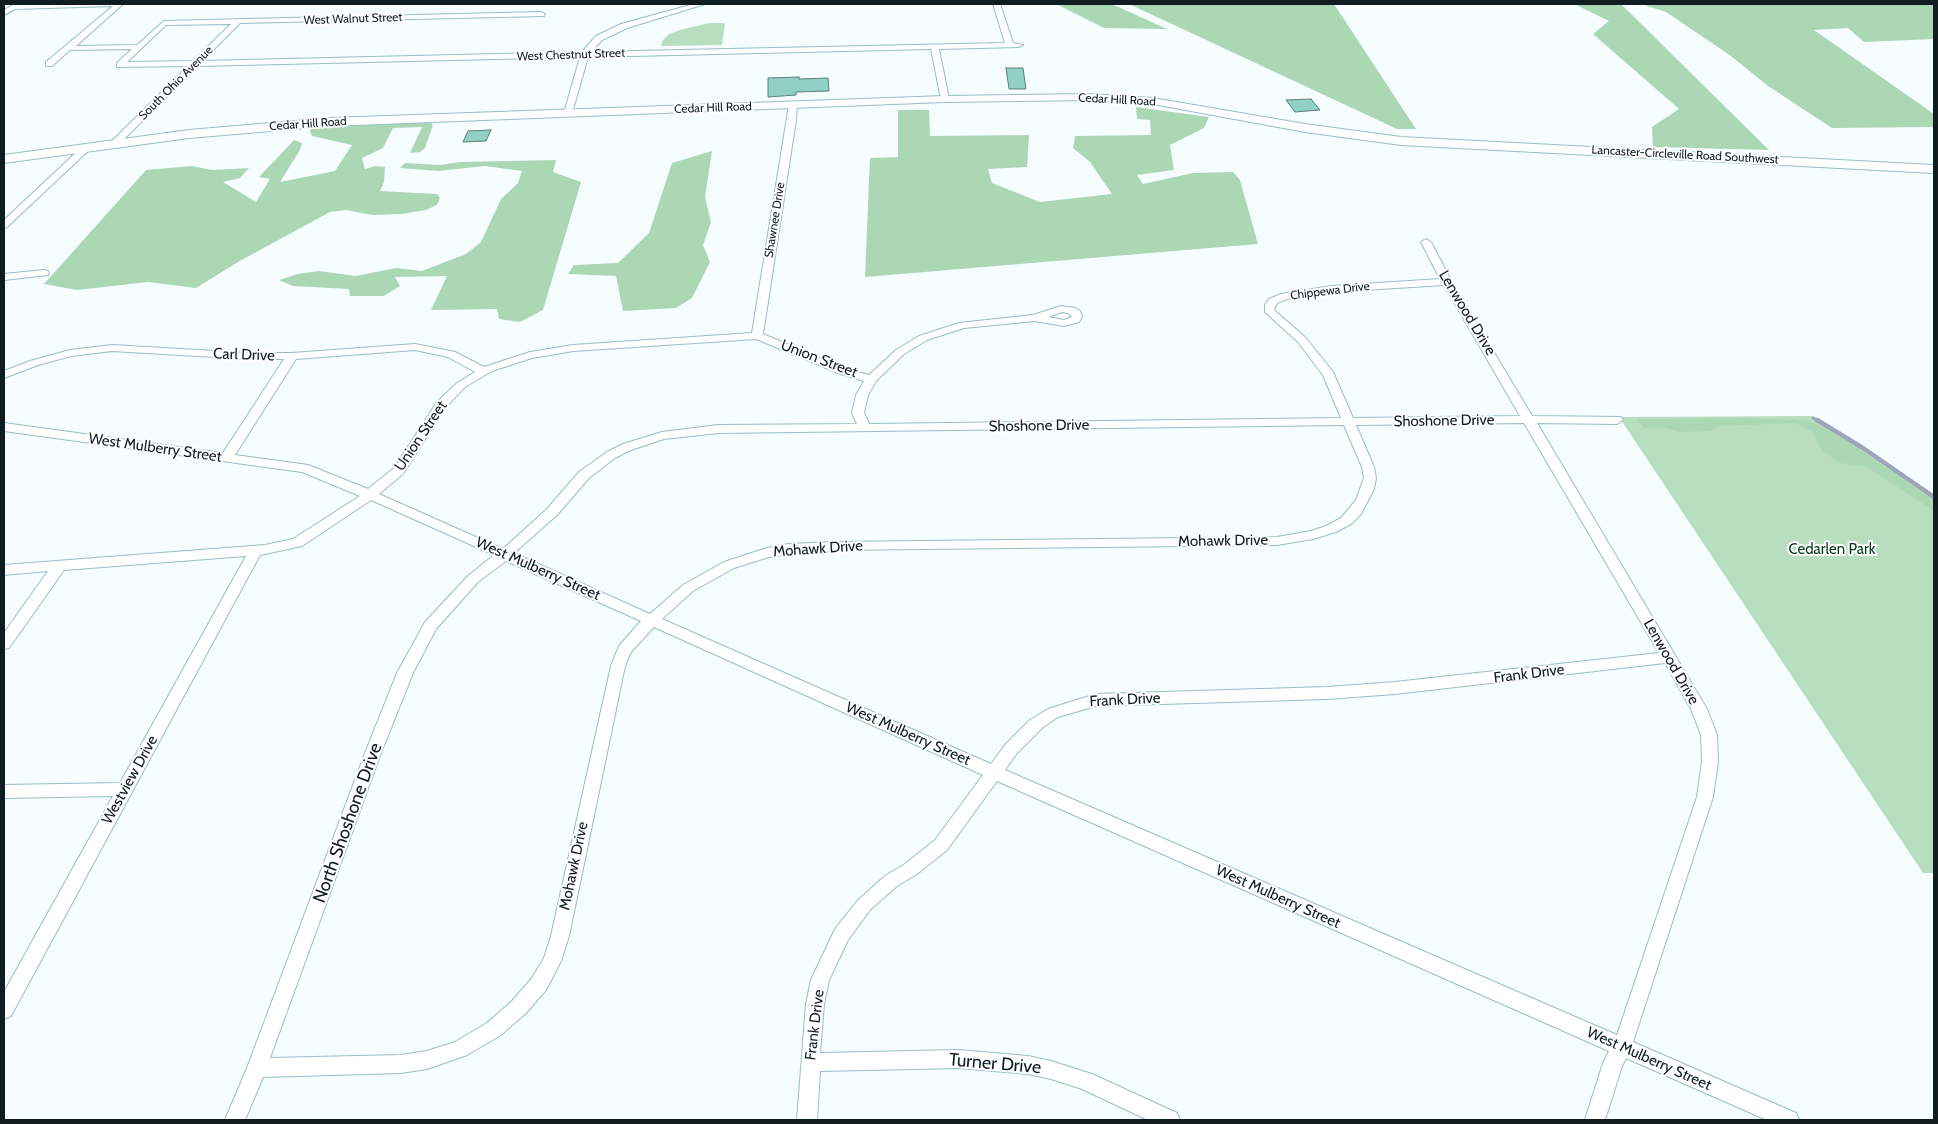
<!DOCTYPE html>
<style>
body{margin:0}
#map{position:relative;width:1938px;height:1124px;overflow:hidden;background:#f5fdff;font-family:Cabin,sans-serif}
canvas{display:block}
.frame{position:absolute;inset:0;border:5px solid #0f1d21;pointer-events:none}
</style>
<div id="map">
<canvas width="1938" height="1124"></canvas>
<div class="frame"></div>
</div>
<script>
const c = document.querySelector('canvas').getContext('2d');
c.lineJoin = 'round';
function fillPath(path, color) { c.fillStyle = color; c.fill(path, 'evenodd'); }
const toPath = rows => new Path2D(rows.map(r => 'M' + r).join(''));
function stroke(path, color, width, dash) { c.strokeStyle = color; c.lineWidth = width; c.lineCap = dash ? 'butt' : 'round'; c.setLineDash(dash || []); c.stroke(path); }
function drawText(font, color, halo, rows, align = 'center') {
  c.font = font + ' Cabin,sans-serif'; c.lineWidth = 4; c.setLineDash([]); c.textBaseline = 'middle'; c.strokeStyle = halo; c.fillStyle = color; for (const [text, x, y, turn = 0] of rows) {
    c.save(); c.translate(x, y); c.rotate((+turn || 0) * Math.PI / 180); c.textAlign = isNaN(turn) ? turn : align; if (halo) c.strokeText(text, 0, 0); c.fillText(text, 0, 0); c.restore();
  }
}
fillPath(toPath([
 [709,23,725,23,722,45,661,46,663,40,669,34,680,30],
 [1813,416,1934,494,1934,873,1923,873,1619,417]
]), '#b9debf');
fillPath(toPath([
 [1056,4,1112,4,1167,29,1104,28],
 [1129,4,1334,4,1416,129,1397,129],
 [1574,4,1621,4,1769,150,1653,147,1652,127,1679,109,1593,34,1609,21],
 [1641,4,1934,4,1934,39,1864,42,1848,28,1814,30,1934,114,1934,129,1932,127,1832,128,1768,86,1731,56,1666,12],
 [1136,107,1209,117,1204,128,1170,145,1174,170,1137,175,1143,184,1193,173,1233,172,1240,180,1258,244,865,277,870,158,898,157,898,110,929,110,930,136,1029,135,1027,167,988,169,992,183,1040,202,1112,194,1090,162,1073,148,1075,136,1151,135,1150,120,1137,119],
 [430,122,433,125,425,148,420,152,410,153,422,127,393,128,383,148,362,158,365,169,375,166,385,167,384,182,380,191,437,194,440,198,437,205,426,210,402,214,372,215,346,210,330,212,238,262,196,288,148,282,77,290,44,284,146,170,192,166,212,170,249,168,240,178,223,182,256,202,270,179,259,177,294,140,302,143,300,150,280,182,335,171,352,145,312,136,309,128],
 [712,151,705,197,711,222,703,245,710,262,692,298,676,308,623,311,616,276,568,274,574,265,618,263,649,233,672,163],
 [556,160,553,172,581,182,543,310,520,322,499,319,497,309,431,310,447,276,395,277,400,286,384,296,350,296,349,289,293,286,279,280,298,274,319,271,356,276,396,268,422,271,466,254,481,242,501,199,518,183,522,171,485,166,438,171,400,168,405,163,440,165,461,162],
 [1744,418,1807,420,1822,427,1852,444,1934,500,1934,511,1867,467,1840,463,1822,451,1812,432,1796,423,1718,426,1711,431,1679,432,1666,428,1644,428,1636,419]
]), '#acd7b4');
stroke(toPath([
 [1813,418,1819,422]
]), '#9ea5ba', 3);
stroke(toPath([
 [1817,420,1863,448,1934,497]
]), '#9ea5ba', 4.5);
const building = toPath([
 [1006,68,1023,68,1026,89,1009,89,1006,68],
 [799,77,799,79,828,78,829,91,796,92,796,95,768,97,768,78,799,77],
 [1311,99,1320,110,1295,112,1286,100,1311,99],
 [491,130,486,141,463,142,468,131,491,130]
]);
fillPath(building, '#91d0c5');
stroke(building, '#5c8079', 1);
const street = toPath([
 [123,4,76,46,137,45,164,21,541,12,545,14,544,16,240,23,202,61,582,52,596,36,621,24,694,4,705,4,627,28,602,40,591,52,1005,43,993,4,1000,4,1013,43,1023,45,1019,47,939,49,949,99,945,102,941,99,931,49,588,57,572,113,568,116,564,113,580,57,198,66,117,146,114,147,110,144,111,142,188,66,117,67,117,63,132,49,70,50,52,66,46,66,46,62,113,6,15,9,4,15,4,10,13,5,123,4],
 [231,24,193,61,127,62,166,25,231,24],
 [793,102,797,105,796,120,763,334,846,369,869,375,896,350,919,336,959,323,1033,315,1061,306,1075,308,1080,311,1082,317,1079,322,1064,326,1034,321,964,328,927,340,904,354,876,381,868,395,864,413,869,424,1341,418,1323,375,1298,342,1265,312,1265,305,1269,299,1281,294,1332,286,1440,279,1421,242,1426,239,1431,242,1452,282,1532,416,1621,417,1623,420,1617,424,1537,423,1707,709,1717,735,1718,761,1713,797,1633,1042,1796,1113,1799,1120,1767,1120,1626,1058,1622,1066,1605,1120,1585,1120,1603,1063,1609,1051,997,781,947,850,917,874,897,886,870,910,848,940,829,980,824,1004,820,1053,959,1050,1028,1056,1051,1061,1092,1074,1177,1113,1180,1120,1148,1120,1082,1089,1051,1079,1028,1074,959,1068,820,1071,817,1120,797,1120,806,1004,811,980,835,929,858,900,885,876,905,864,935,840,983,775,654,627,631,652,625,666,569,936,561,961,546,990,526,1013,501,1035,467,1055,427,1069,401,1073,263,1077,245,1120,225,1120,247,1068,365,753,397,673,425,622,468,576,494,555,371,500,302,546,260,555,11,1016,4,1019,4,992,113,796,4,798,4,785,120,783,246,556,64,570,9,648,4,649,4,633,48,571,4,575,4,565,265,545,293,539,360,496,302,472,4,431,4,423,223,453,284,359,249,359,112,351,71,356,38,365,4,378,4,371,30,361,70,350,112,345,249,353,292,353,415,344,455,352,484,367,530,352,573,345,752,333,789,105,793,102],
 [1444,285,1520,416,1353,418,1333,372,1306,338,1274,310,1277,303,1287,299,1332,292,1444,285],
 [1062,312,1068,313,1072,317,1064,320,1048,317,1062,312],
 [756,339,838,373,864,381,856,395,852,413,857,424,718,425,662,432,623,444,607,452,579,472,547,509,503,549,379,494,403,474,446,407,465,387,492,371,532,358,573,351,756,339],
 [415,350,448,357,475,372,457,383,437,402,394,468,368,489,308,465,235,455,296,359,415,350],
 [1524,423,1659,653,1395,682,1327,687,1096,694,1048,709,1030,720,1005,745,991,764,662,619,693,591,734,568,769,557,788,554,835,550,1277,545,1313,539,1336,532,1351,524,1361,514,1374,489,1376,478,1374,467,1356,425,1524,423],
 [1344,425,1362,467,1364,478,1356,500,1341,518,1326,526,1311,531,1277,537,835,542,788,544,767,548,724,562,683,585,650,614,514,553,557,515,589,478,615,458,631,450,664,439,718,433,1344,425],
 [506,561,641,621,619,646,611,666,551,936,544,958,532,978,512,1001,487,1023,455,1042,427,1051,401,1055,270,1058,381,753,413,673,436,629,478,582,506,561],
 [1665,663,1691,709,1701,735,1702,761,1697,797,1617,1035,1005,770,1017,753,1042,728,1058,717,1096,706,1327,699,1395,694,1665,663],
 [86,145,89,146,89,150,7,227,4,228,4,220,83,146,86,145],
 [44,270,48,271,49,273,48,275,4,280,4,274,44,270]
]);
const secondary = toPath([
 [1089,94,1153,98,1305,124,1401,137,1934,165,1934,173,1401,145,1305,132,1153,104,1089,100,945,102,330,126,189,138,4,163,4,155,189,130,330,118,945,96,1089,94]
]);
stroke(street, '#98bdc6', 2);
stroke(secondary, '#98bdc6', 2);
fillPath(street, '#fff');
fillPath(secondary, '#fff');
drawText('12px', '#0f1d21', '#fff', [
 ["West Walnut Street",353,19,-2],
 ["West Chestnut Street",571,55,-2],
 ["South Ohio Avenue",176,83,-45],
 ["Cedar Hill Road",1117,100,3],
 ["Cedar Hill Road",713,108,-2],
 ["Cedar Hill Road",308,124,-4],
 ["Lancaster-Circleville Road Southwest",1685,155,3],
 ["Shawnee Drive",775,220,-81],
 ["Chippewa Drive",1330,291,-7]
]);
drawText('15px', '#0f1d21', '#fff', [
 ["Lenwood Drive",1467,313,59],
 ["Carl Drive",244,355,2],
 ["Union Street",819,359,21],
 ["Shoshone Drive",1444,421,-1],
 ["Shoshone Drive",1039,426,-1],
 ["Union Street",421,436,-56],
 ["West Mulberry Street",155,448,8],
 ["Mohawk Drive",1223,541,-1],
 ["Mohawk Drive",818,549,-4],
 ["West Mulberry Street",538,569,24],
 ["Lenwood Drive",1671,662,60],
 ["Frank Drive",1529,674,-7],
 ["Frank Drive",1125,700,-3],
 ["West Mulberry Street",908,734,24],
 ["Westview Drive",130,780,-61],
 ["Mohawk Drive",574,866,-78],
 ["West Mulberry Street",1278,897,24],
 ["Frank Drive",815,1025,-83],
 ["West Mulberry Street",1649,1059,24]
]);
drawText('15px', '#083918', '#fff', [
 ["Cedarlen Park",1832,550]
]);
drawText('18px', '#0f1d21', '#fff', [
 ["North Shoshone Drive",348,823,-70],
 ["Turner Drive",995,1064,5]
]);
</script>
